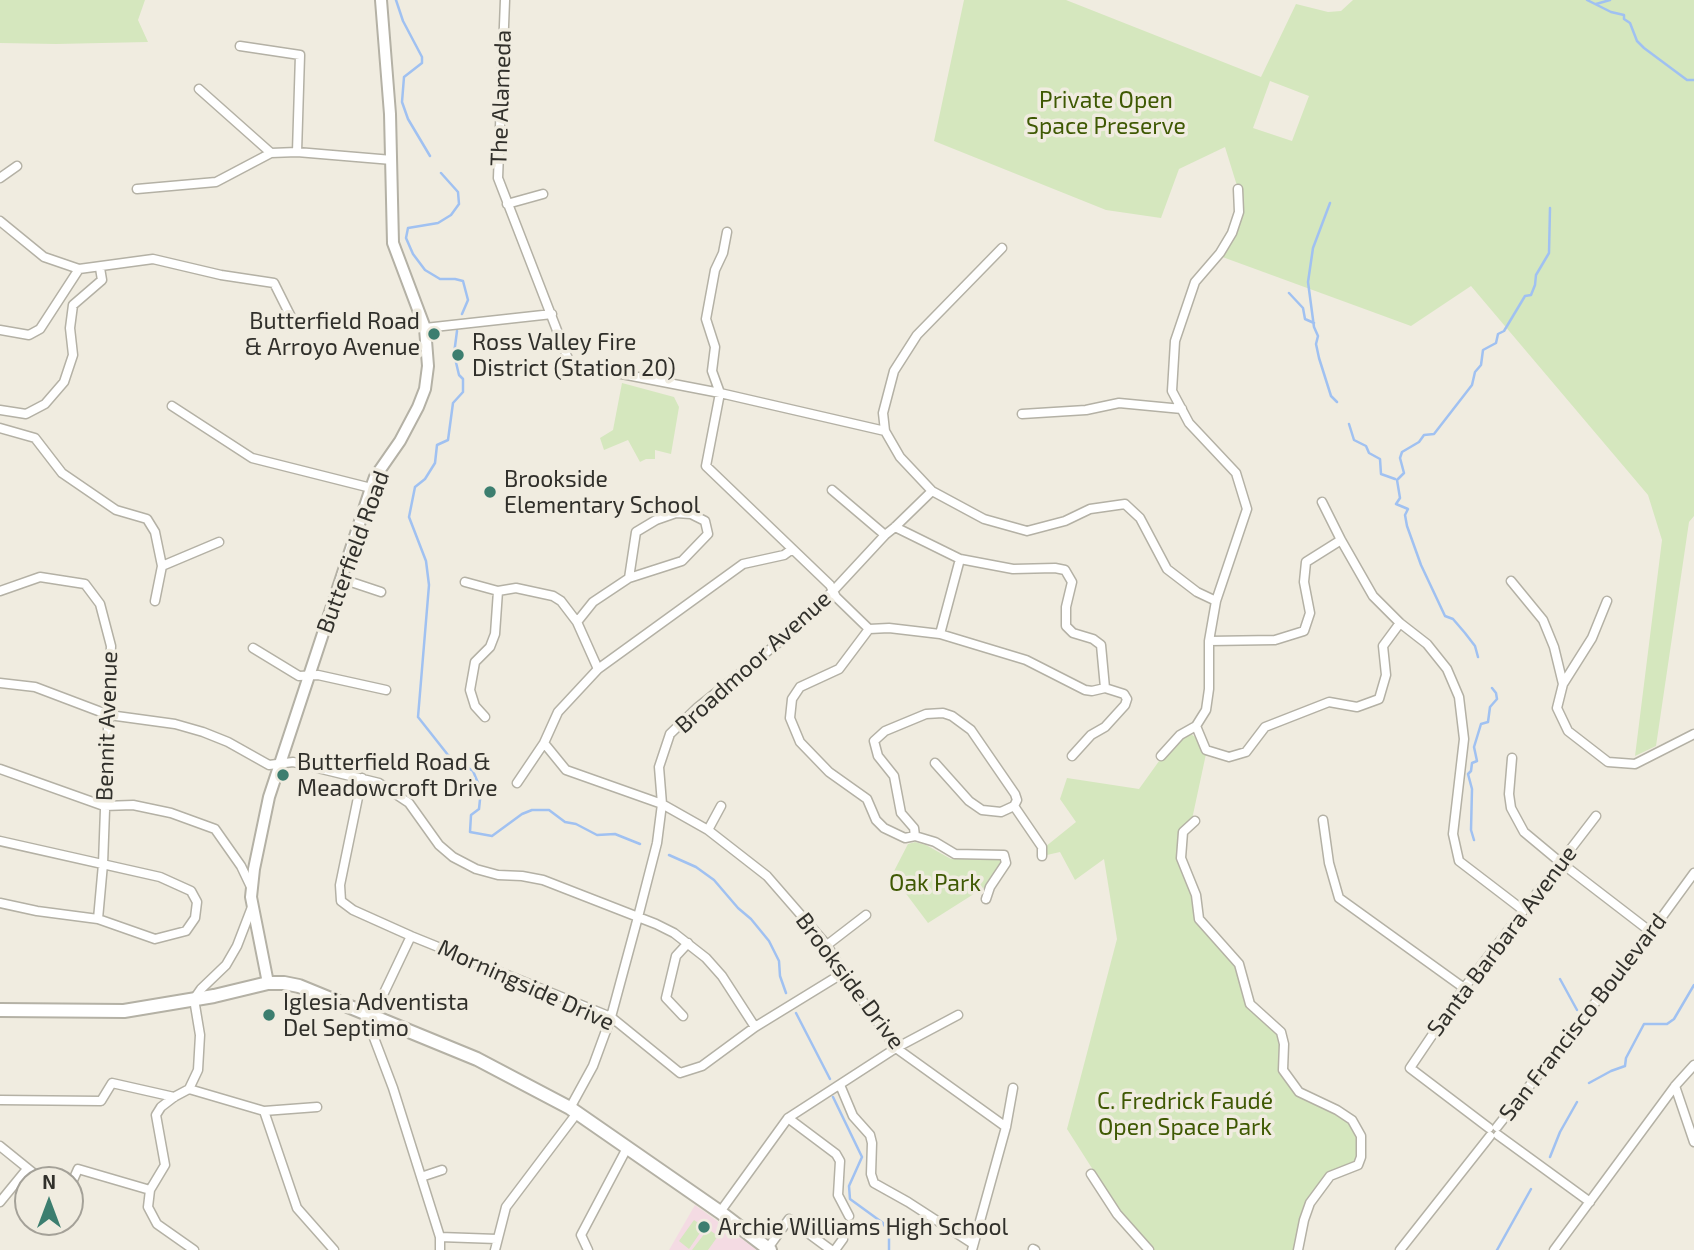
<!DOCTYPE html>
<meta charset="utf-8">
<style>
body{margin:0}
#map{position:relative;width:1694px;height:1250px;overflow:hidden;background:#f0ece0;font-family:"Exo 2",sans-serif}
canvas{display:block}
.north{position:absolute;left:14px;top:1166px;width:70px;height:70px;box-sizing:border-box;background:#f0ece0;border:2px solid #a4a198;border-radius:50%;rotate:0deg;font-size:19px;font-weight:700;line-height:28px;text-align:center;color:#31302b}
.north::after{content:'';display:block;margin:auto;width:24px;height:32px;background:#3c7e6f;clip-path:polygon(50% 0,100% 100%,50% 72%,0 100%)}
</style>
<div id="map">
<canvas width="1694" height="1250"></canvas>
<div class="north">N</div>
</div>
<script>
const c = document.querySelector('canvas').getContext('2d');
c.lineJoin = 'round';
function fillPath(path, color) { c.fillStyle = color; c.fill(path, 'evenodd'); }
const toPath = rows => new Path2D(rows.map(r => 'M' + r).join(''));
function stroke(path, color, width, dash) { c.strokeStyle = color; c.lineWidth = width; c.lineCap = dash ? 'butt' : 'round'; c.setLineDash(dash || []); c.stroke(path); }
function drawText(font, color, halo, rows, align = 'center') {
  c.font = font + ' "Exo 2",sans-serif'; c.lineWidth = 7; c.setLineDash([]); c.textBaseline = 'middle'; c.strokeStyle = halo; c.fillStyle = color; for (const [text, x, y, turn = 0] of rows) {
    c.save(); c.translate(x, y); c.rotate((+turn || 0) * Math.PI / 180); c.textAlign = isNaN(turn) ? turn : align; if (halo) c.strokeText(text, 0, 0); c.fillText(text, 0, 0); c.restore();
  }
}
fillPath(toPath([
 [695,1205,757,1250,669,1250]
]), '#f4dbe3');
fillPath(toPath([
 [0,0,145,0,138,20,148,42,56,44,0,43],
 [964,0,1066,0,1261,77,1296,4,1328,12,1341,11,1353,0,1694,0,1694,516,1689,522,1656,746,1635,756,1662,540,1648,495,1471,286,1411,326,1217,255,1239,212,1238,189,1225,147,1179,169,1161,218,1106,210,934,141],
 [1270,81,1309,96,1292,141,1253,128],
 [622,383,674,397,679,407,671,454,655,450,655,459,646,459,640,462,628,440,604,450,600,438,613,430],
 [1190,733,1195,737,1206,754,1191,824,1180,845,1198,913,1233,956,1246,994,1281,1032,1283,1070,1299,1092,1352,1120,1361,1136,1358,1165,1330,1176,1310,1203,1298,1250,1149,1250,1137,1239,1067,1129,1117,939,1104,859,1075,880,1060,852,1047,855,1045,847,1076,822,1060,799,1067,778,1139,789,1172,743],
 [915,842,926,845,951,859,1004,855,1003,860,988,885,928,923,892,875,908,844],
 [694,1220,704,1227,689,1249,679,1241],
 [708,1229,718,1236,708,1250,692,1250]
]), '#d5e7be');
stroke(toPath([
 [396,0,403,21,422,57,422,63,404,77,402,102,408,119,430,156],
 [1587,0,1611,12,1624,15,1624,19,1630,23,1637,41,1644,48,1687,80,1694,80],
 [1596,4,1610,0],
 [441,173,458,192,459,204,451,215,438,223,408,228,406,238,413,254,425,270,440,279,455,279,463,281,468,300,462,314],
 [1330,203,1313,248,1308,282,1314,327,1318,336,1316,344,1319,358,1331,396,1337,402],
 [1289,293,1303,308,1305,319,1314,323],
 [457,331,454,354,459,375,463,379,463,392,453,403,448,440,437,445,435,463,425,479,415,487,409,517,426,561,429,585,418,717,448,755,473,771,481,790,479,809,471,815,470,832,492,836,522,814,532,810,549,810,565,822,576,824,597,835,615,834,640,844],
 [1349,424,1354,440,1366,446,1369,453,1380,459,1381,474,1395,479],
 [1478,657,1475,646,1465,633,1453,619,1445,616,1421,565,1407,526,1405,515,1408,509,1396,504,1400,498,1397,480,1404,473,1400,458,1402,452,1419,442,1424,435,1434,434,1472,385,1475,372,1481,365,1483,350,1496,343,1498,334,1504,331,1525,296,1531,295,1535,285,1536,275,1549,253,1550,208],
 [1474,840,1471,830,1472,789,1468,774,1471,771,1472,763,1477,761,1474,747,1481,724,1488,722,1490,707,1497,699,1496,693,1492,688],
 [669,855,696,867,714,880,738,908,751,919,769,941,779,961,780,976,786,993],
 [1560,979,1577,1010],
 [796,1013,830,1079],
 [1589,1083,1611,1071,1625,1066,1626,1058,1644,1024,1667,1024,1674,1019,1694,985],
 [833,1097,862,1157,849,1186,850,1199,883,1223,889,1233,889,1250],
 [1550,1157,1560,1132,1577,1102],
 [1497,1250,1531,1189]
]), '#a0c1f1', 2.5);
const street = toPath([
 [505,0,498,178,570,364,720,393,885,431],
 [240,46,300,55,297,152],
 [199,89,271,153,297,152,392,160],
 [0,178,17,166],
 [137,189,216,182,271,153],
 [507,204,543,194],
 [0,221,44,257,79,269],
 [727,232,723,253,715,270,706,319,715,347,712,371,720,393,706,466,830,585,836,597,869,629,889,628,940,634,1026,660,1085,690,1092,691,1105,688,1124,694,1127,699,1125,705,1105,727,1091,735,1072,756],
 [1002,248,917,335,894,371,883,413,885,431,900,457,932,491,984,519,1027,531,1065,521,1090,509,1125,504,1140,518,1167,569,1197,592,1216,601],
 [425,328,552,314],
 [0,330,29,335,40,329,79,269,153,259,221,275,274,283,293,321],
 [172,406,252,458,371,488],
 [0,410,26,414,45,404,64,382,73,355,70,328,73,305,102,280,100,268],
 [1022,414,1086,410,1119,403,1182,409],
 [0,428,35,438,62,473,116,510,147,519,155,532,162,566,155,601],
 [832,490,885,535],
 [1322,502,1341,540,1373,596,1400,623,1427,644,1447,669,1459,697,1464,739,1453,834,1459,861,1523,910],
 [676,513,691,514,705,521,708,534,682,561,629,578,636,532,656,520,676,513],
 [895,527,960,559,1013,569,1055,568,1065,570,1072,582,1066,607,1066,626,1073,633,1093,639,1101,645,1105,688],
 [162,566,219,542],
 [342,579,381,592],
 [1511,581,1543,620,1554,647,1563,684,1557,708,1568,731,1608,762,1635,764,1694,734],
 [465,582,498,591,516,588,553,596,561,601,577,622,598,669],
 [0,591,40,577,85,584,100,604,111,646,103,864,98,919],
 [577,622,593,602,629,578],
 [869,629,839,669,800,687,792,699,790,718,800,742,829,772,867,799,876,820,884,828,905,838,915,836],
 [940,634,960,559],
 [1209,641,1275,640,1304,631,1310,613,1304,582,1306,562,1341,540],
 [253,648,299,676,318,675,386,690],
 [0,683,35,687,109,715,175,724,203,732,228,742,269,765,293,762,379,783,409,803,439,845,453,857,476,869,498,875,522,876,543,880,656,924,674,933,706,958,722,976,755,1027],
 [1563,684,1592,638,1607,601],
 [485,717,475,706,470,690,475,662,490,647,495,634,498,591],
 [1196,726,1206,750,1229,757,1246,752,1265,727,1329,702,1357,707,1379,699,1386,675,1383,646,1400,623],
 [544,743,566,770,662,804,708,830,767,876,827,945,843,973,896,1048,1006,1127],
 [1161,756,1180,735,1196,726,1206,710,1209,689,1209,641,1216,601,1247,509,1236,473,1189,423,1172,391,1175,341,1195,282,1220,253,1232,233,1239,212,1238,189],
 [1512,758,1509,794,1511,808,1524,832,1560,862,1651,932],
 [0,769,104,806,133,805,171,813,215,829,241,866,251,887],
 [362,778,340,885,341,901,353,910,411,936,611,1017,680,1073,702,1066,755,1027,843,973],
 [517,783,544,743,558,712,598,669,743,564,784,555,791,550],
 [1014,806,1042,847,1042,856],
 [1323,820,1329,863,1339,898,1464,988],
 [1195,821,1183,832,1181,858,1196,895,1199,919,1239,964,1250,1004,1281,1032,1284,1044,1283,1070,1299,1092,1337,1110,1352,1120,1361,1136,1361,1157,1358,1165,1330,1176,1310,1203,1304,1220,1298,1250],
 [708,830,721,806],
 [915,836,914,828,901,813,894,776,878,756,874,741,885,731,926,714,943,713,952,716,971,730,1015,794,1017,800,1014,806,1001,812,982,810,969,801,935,763],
 [915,836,935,842,955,854,1004,855,1006,863,990,887,986,899],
 [0,841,160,877,191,891,197,902,195,918,186,931,155,939,98,919,37,911,0,903],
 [411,936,373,1016,371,1030,393,1088,440,1237,440,1250],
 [827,945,866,915],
 [683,1016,666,998,676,956,688,943],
 [840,1085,853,1116,870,1135,872,1143,871,1174,874,1183,908,1202,973,1244],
 [1675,1086,1694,1142],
 [189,1089,264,1111,297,1208,334,1250],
 [0,1100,101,1101,112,1083,174,1097],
 [570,1108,593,1066,611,1017,638,917,657,843,662,804,659,767,670,734,698,707,778,643,833,591,885,535,895,527,932,491],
 [264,1111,317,1107],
 [788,1118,836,1154,840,1161,838,1195,849,1216],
 [1497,1127,1651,932,1694,873],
 [1489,1128,1410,1068,1464,988,1596,816],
 [1498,1135,1590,1202],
 [0,1146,42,1180],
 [1091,1174,1117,1214,1149,1250],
 [421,1177,442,1170],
 [70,1187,78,1169,150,1190],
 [0,1202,27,1169],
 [720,1212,788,1118,896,1048,958,1015],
 [440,1237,497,1239],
 [768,1248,789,1219,831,1250],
 [1033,1249,1035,1250],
 [194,1250,157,1224,148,1207,150,1190,165,1165,156,1115,161,1107,174,1097,189,1089,198,1070,200,1035,194,999,201,989,226,965,237,946,252,907],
 [495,1250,506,1207,577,1113],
 [588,1250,581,1235,627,1148],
 [835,1250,843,1239],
 [972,1250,1006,1127,1013,1088],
 [1400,1250,1490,1136],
 [1554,1250,1675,1086,1694,1065]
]);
const secondary = toPath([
 [268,983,251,897,254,869,269,797,371,488,375,477,400,441,418,407,425,389,428,366,425,328,393,243,390,114,381,0]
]);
const primary = toPath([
 [0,1010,124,1011,214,996,268,983,284,983,299,986,477,1059,570,1108,720,1212,770,1250]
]);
stroke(street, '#b4b1a5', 11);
stroke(secondary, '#b4b1a5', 14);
stroke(primary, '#b4b1a5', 16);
stroke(street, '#fff', 8);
stroke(secondary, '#fff', 10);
stroke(primary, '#fff', 12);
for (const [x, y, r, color] of [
 [434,334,7,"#3c7e6f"],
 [458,355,7,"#3c7e6f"],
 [490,492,7,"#3c7e6f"],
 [283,775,7,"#3c7e6f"],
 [269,1015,7,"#3c7e6f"],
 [704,1227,7,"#3c7e6f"]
]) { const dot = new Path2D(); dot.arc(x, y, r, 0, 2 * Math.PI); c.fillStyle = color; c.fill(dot); stroke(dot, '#f0ece0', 2.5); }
drawText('23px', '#31302b', '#f0ece0', [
 ["The Alameda",501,98,-88],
 ["Butterfield Road",353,552,-70],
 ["Broadmoor Avenue",753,662,-42],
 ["Bennit Avenue",107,726,-88],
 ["Santa Barbara Avenue",1502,941,-53],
 ["Brookside Drive",850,981,53],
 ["Morningside Drive",526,985,24],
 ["San Francisco Boulevard",1583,1017,-52]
]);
drawText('23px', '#3f5903', '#f0ece0', [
 ["Private Open",1106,100],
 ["Space Preserve",1106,126],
 ["Oak Park",935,883],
 ["C. Fredrick Faudé",1185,1101],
 ["Open Space Park",1185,1127]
]);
drawText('23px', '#31302b', '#f0ece0', [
 ["Butterfield Road",420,321,"right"],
 ["& Arroyo Avenue",420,347,"right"],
 ["Ross Valley Fire",472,342],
 ["District (Station 20)",472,368],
 ["Brookside",504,479],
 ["Elementary School",504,505],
 ["Butterfield Road &",297,762],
 ["Meadowcroft Drive",297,788],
 ["Iglesia Adventista",283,1002],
 ["Del Septimo",283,1028],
 ["Archie Williams High School",718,1227]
], 'left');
</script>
